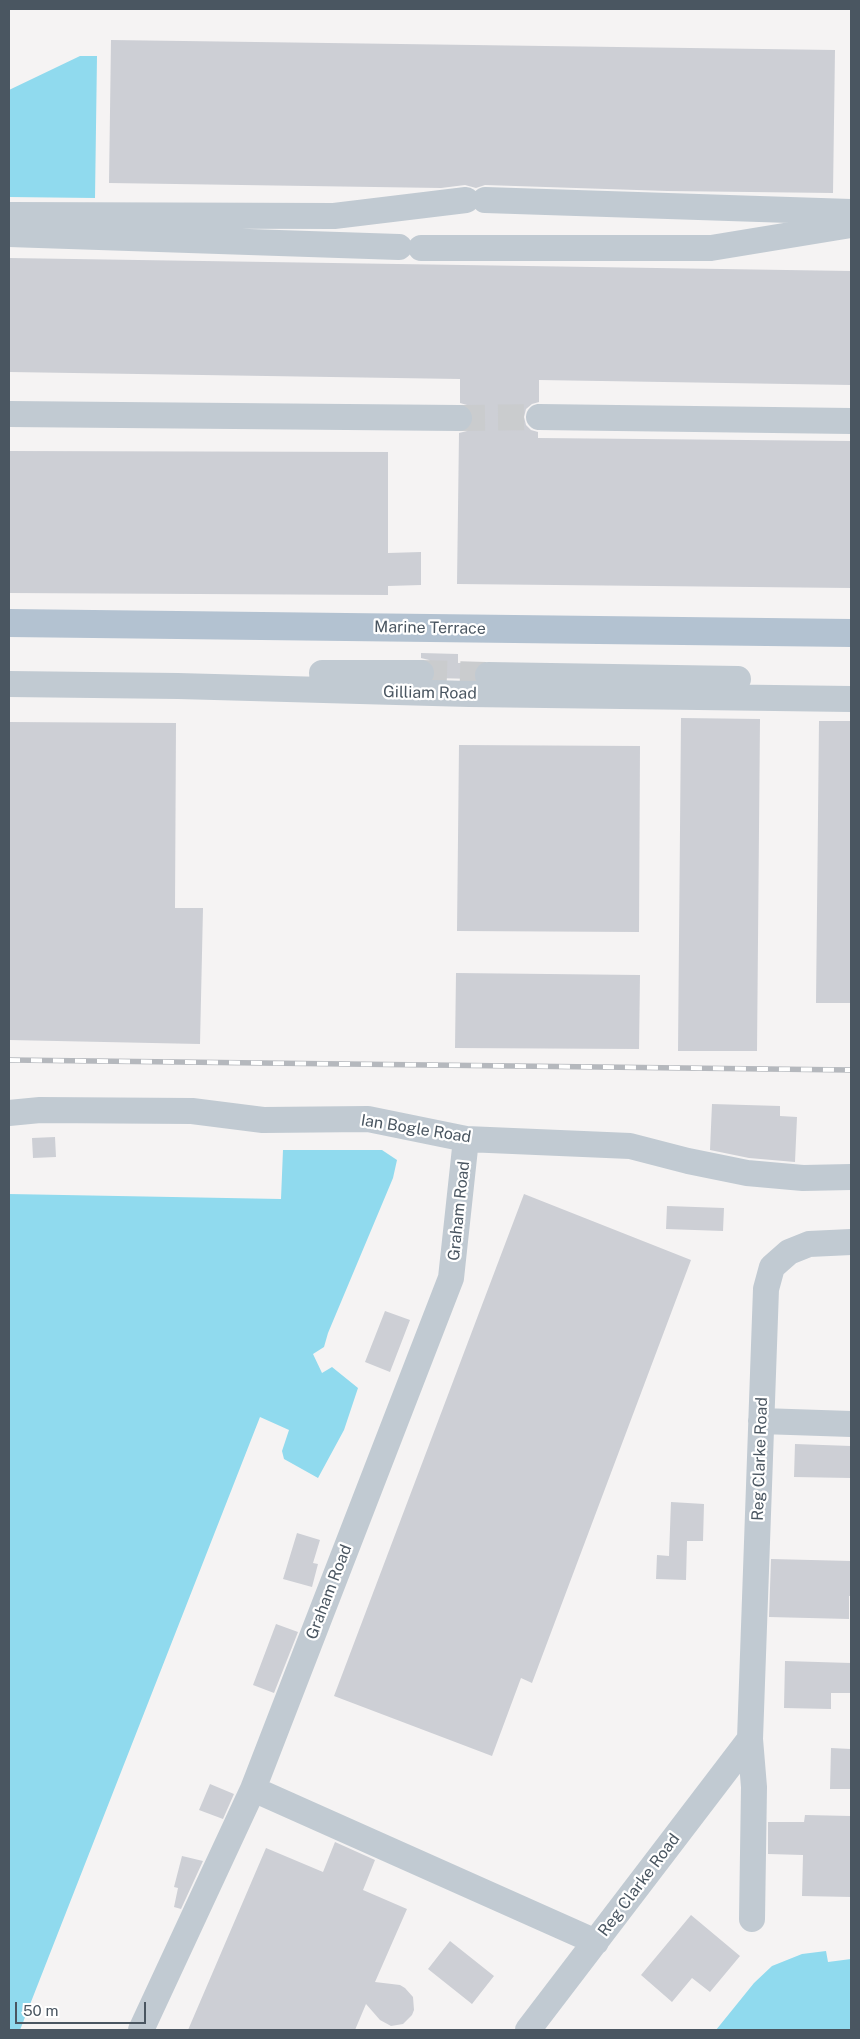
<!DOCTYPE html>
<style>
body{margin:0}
#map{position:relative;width:860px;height:2039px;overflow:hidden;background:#f5f3f3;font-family:"Public Sans",sans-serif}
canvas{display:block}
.frame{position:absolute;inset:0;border:10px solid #4a5661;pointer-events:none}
.scale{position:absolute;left:15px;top:2002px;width:131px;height:22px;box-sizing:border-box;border:2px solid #4a5661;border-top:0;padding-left:6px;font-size:15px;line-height:18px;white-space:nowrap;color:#4a5661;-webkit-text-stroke:4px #fff;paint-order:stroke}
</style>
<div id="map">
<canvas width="860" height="2039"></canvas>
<div class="frame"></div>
<div class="scale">50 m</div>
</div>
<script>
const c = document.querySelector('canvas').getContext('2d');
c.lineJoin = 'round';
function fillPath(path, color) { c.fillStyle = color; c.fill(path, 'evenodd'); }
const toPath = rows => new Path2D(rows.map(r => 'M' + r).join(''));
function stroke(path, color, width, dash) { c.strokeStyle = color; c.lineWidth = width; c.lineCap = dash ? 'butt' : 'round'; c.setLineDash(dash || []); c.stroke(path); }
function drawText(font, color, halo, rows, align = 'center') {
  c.font = font + ' "Public Sans",sans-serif'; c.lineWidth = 4.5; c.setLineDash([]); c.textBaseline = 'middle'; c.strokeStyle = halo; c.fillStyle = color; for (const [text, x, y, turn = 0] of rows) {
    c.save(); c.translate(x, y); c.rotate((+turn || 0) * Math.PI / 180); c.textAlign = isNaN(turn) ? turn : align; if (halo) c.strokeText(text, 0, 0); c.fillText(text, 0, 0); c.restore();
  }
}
fillPath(toPath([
 [80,56,97,56,95,198,9,197,9,90],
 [283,1150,382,1150,397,1160,393,1178,328,1333,324,1347,313,1354,322,1373,332,1367,358,1388,344,1430,318,1478,284,1459,282,1451,289,1430,260,1417,20,2030,9,2030,9,1194,281,1199],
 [826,1951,828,1962,851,1959,851,2030,716,2030,754,1983,772,1966,802,1954]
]), '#90daee');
fillPath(toPath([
 [111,40,835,50,833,193,667,191,485,185,476,188,465,185,441,188,109,183],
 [9,258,851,271,851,385,539,380,539,402,532,404,526,409,524,417,526,425,531,430,538,432,538,438,851,441,851,588,457,584,459,433,467,431,472,426,474,419,472,410,467,405,460,403,460,379,9,372],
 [9,451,388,452,388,553,421,552,421,585,388,586,388,595,9,593],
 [421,653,458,654,458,663,479,663,475,668,474,679,435,678,436,673,434,666,429,660,421,658],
 [681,718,760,719,757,1051,678,1051],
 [819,721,851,721,851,1003,816,1003],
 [9,722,176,723,175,908,203,908,200,1044,9,1040],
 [459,745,640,746,639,932,457,931],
 [456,973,640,975,639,1049,455,1048],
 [712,1104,780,1106,780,1116,797,1117,795,1162,749,1158,710,1150],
 [55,1137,56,1157,33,1158,32,1138],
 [524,1194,691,1260,532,1683,521,1678,492,1756,334,1696],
 [667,1206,724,1208,723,1231,666,1229],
 [385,1311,410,1320,390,1372,365,1362],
 [795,1444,851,1446,851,1478,794,1477],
 [671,1502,704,1504,703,1541,687,1541,686,1580,656,1579,657,1555,669,1556],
 [297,1533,320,1540,313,1563,318,1564,312,1587,283,1579],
 [771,1559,851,1561,851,1596,849,1596,849,1619,769,1617],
 [276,1624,298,1632,274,1693,253,1685],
 [785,1661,851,1663,851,1693,831,1693,831,1709,784,1708],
 [831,1748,851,1749,851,1789,830,1789],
 [210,1784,234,1794,223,1819,199,1810],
 [805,1815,851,1816,851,1897,802,1896,803,1855,768,1854,768,1822,804,1822],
 [335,1842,375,1860,363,1890,407,1909,375,1982,400,1985,405,1988,413,1997,414,2010,412,2015,403,2024,391,2026,380,2020,366,2004,355,2030,188,2030,266,1848,323,1872],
 [182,1856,203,1861,181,1909,174,1907,178,1888,174,1887],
 [691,1915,740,1956,710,1992,692,1978,672,2002,641,1975],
 [450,1941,494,1976,472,2004,428,1969]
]), '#cdcfd5');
stroke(toPath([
 [459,418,539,417],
 [421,673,488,675]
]), '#caccce', 26, [26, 13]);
stroke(toPath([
 [485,200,851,212],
 [9,215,334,216,466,200],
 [9,234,399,247],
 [421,248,711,248,851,225],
 [9,414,459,418],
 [539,417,851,421],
 [322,673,421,673],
 [488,675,738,679],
 [9,684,178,686,469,694,851,699],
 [9,1113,40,1110,192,1111,263,1120,368,1119,466,1139,630,1146,688,1161,747,1173,803,1178,851,1177],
 [761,1421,851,1424],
 [750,1739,754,1787,752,1919],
 [253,1789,596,1942],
 [141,2030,253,1789,451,1278,466,1139],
 [528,2030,750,1739,766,1289,772,1267,789,1252,809,1244,851,1242]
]), '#c1cad2', 26);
stroke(toPath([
 [9,623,851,633]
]), '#b3c2d1', 28);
const rail = toPath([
 [9,1060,851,1070]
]);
stroke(rail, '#b5b8bd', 5.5);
stroke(rail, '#fff', 4, [11]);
drawText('16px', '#4a5661', '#fff', [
 ["Marine Terrace",430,628,1],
 ["Gilliam Road",430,693,1],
 ["Ian Bogle Road",416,1129,9],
 ["Graham Road",459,1211,-84],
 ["Reg Clarke Road",760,1459,-88],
 ["Graham Road",329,1592,-69],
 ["Reg Clarke Road",639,1885,-53]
]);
</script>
